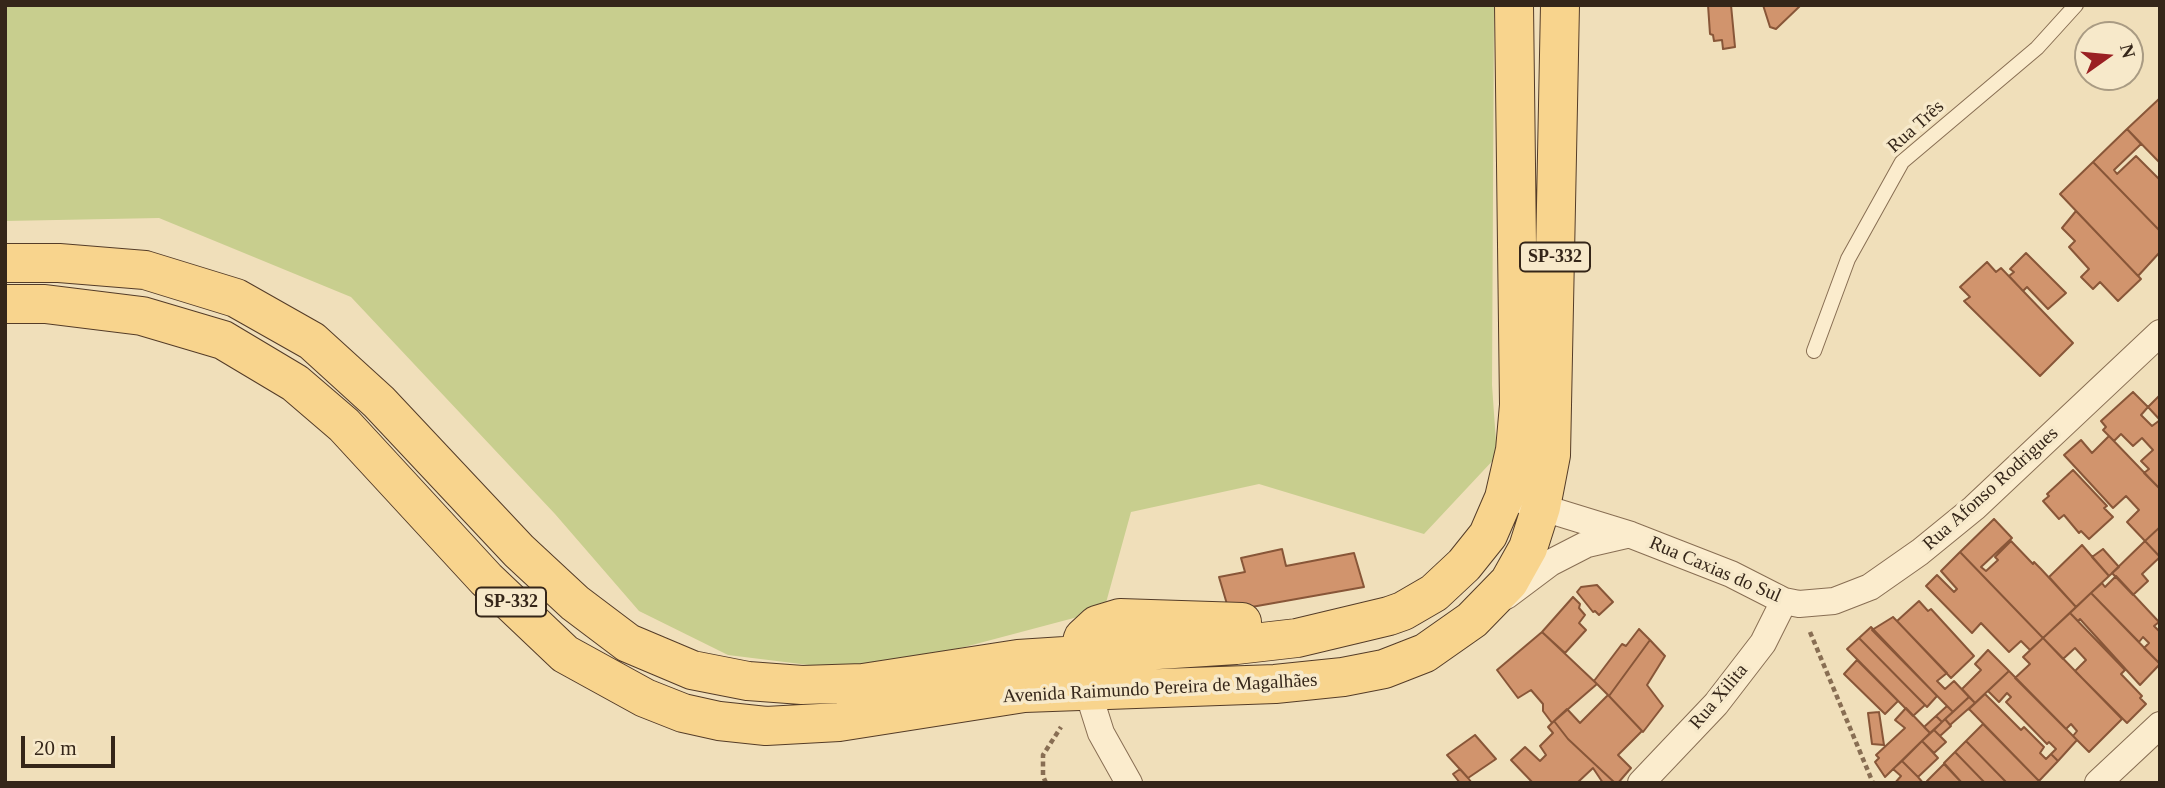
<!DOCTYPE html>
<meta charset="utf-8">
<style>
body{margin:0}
#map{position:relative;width:2165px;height:788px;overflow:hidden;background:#f0dfba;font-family:"Times New Roman",serif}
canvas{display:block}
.frame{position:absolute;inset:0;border:7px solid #352619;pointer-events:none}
.north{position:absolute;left:2074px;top:21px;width:70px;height:70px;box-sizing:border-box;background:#f7e9ca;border:2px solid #a99b83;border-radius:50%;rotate:75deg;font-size:19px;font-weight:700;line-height:28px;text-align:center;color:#352619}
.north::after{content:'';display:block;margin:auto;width:24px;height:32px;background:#9a2023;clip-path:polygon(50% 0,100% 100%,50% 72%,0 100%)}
.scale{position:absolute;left:21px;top:736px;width:94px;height:32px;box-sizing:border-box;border:4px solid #352619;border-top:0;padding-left:9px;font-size:21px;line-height:24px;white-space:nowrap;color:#352619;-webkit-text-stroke:5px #f7e9ca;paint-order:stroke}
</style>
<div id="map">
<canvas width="2165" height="788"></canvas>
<div class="frame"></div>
<div class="north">N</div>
<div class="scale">20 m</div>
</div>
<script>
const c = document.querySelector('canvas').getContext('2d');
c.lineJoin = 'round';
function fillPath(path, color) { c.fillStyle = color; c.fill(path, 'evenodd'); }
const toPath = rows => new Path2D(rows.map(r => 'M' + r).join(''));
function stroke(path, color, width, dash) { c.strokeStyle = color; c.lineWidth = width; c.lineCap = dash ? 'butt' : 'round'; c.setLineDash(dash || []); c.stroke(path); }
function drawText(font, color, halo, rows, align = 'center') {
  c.font = font + ' "Times New Roman",serif'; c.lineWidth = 7; c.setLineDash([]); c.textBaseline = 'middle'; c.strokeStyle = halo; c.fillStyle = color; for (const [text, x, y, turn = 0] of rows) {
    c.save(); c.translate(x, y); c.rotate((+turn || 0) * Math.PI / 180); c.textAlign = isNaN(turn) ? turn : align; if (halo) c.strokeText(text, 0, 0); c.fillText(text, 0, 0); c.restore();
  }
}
fillPath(toPath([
 [5,5,1494,5,1492,385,1497,456,1424,534,1259,484,1131,512,1104,610,908,662,817,666,728,655,639,611,555,514,351,297,159,218,5,221]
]), '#c8ce8e');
const building = toPath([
 [1708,5,1731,5,1735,47,1723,49,1722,40,1714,41,1713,35,1710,34,1708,5],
 [1763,5,1801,5,1776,29,1770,27,1763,5],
 [2160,98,2160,163,2127,129,2160,98],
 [2127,129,2141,144,2114,170,2117,174,2136,156,2160,180,2160,231,2093,162,2127,129],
 [2093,162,2160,231,2160,252,2138,276,2060,194,2093,162],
 [2076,211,2141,279,2118,301,2100,282,2093,289,2081,277,2089,269,2069,247,2075,241,2062,228,2076,211],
 [2026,253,2066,293,2048,309,2027,287,2023,291,2009,276,2014,272,2010,269,2026,253],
 [1987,262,1996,272,2001,268,2073,343,2040,376,1964,301,1970,297,1960,287,1987,262],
 [2133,392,2148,407,2141,415,2152,426,2160,420,2160,489,2144,473,2149,469,2141,461,2153,450,2142,438,2133,446,2121,434,2114,441,2103,430,2106,427,2101,421,2133,392],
 [2160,395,2160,420,2148,407,2160,395],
 [2109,436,2160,489,2160,527,2145,541,2127,522,2139,510,2126,496,2113,508,2064,455,2081,440,2092,453,2109,436],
 [2073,470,2107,506,2104,508,2113,517,2089,539,2081,531,2079,533,2064,515,2059,519,2043,501,2049,496,2047,494,2073,470],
 [1994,519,2012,538,1981,567,1986,571,1998,560,1995,557,2011,541,2033,564,2034,562,2041,569,2076,607,2043,638,1960,552,1994,519],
 [2160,527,2160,557,2145,541,2160,527],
 [2145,541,2160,557,2142,574,2148,581,2133,595,2112,573,2145,541],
 [2082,545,2109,576,2076,607,2049,577,2082,545],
 [1282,549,1286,566,1354,553,1364,587,1229,611,1219,577,1245,572,1241,558,1282,549],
 [2103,549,2119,567,2109,576,2092,557,2103,549],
 [1960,552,2043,638,2030,650,2021,641,2009,652,1981,623,1972,633,1926,586,1937,575,1954,592,1957,589,1941,571,1960,552],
 [2116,576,2159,622,2154,626,2160,632,2160,664,2144,648,2149,643,2143,637,2139,642,2091,593,2102,583,2105,587,2116,576],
 [1597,585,1613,602,1599,615,1595,611,1593,612,1577,592,1581,587,1597,585],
 [2091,593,2160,664,2140,685,2080,619,2078,621,2070,613,2091,593],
 [1573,597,1580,604,1579,608,1585,615,1579,623,1586,630,1565,653,1542,632,1573,597],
 [1919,601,1928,611,1931,609,1974,656,1951,678,1897,621,1919,601],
 [2070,613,2125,670,2121,674,2142,696,2140,698,2146,704,2127,723,2075,671,2086,660,2075,648,2063,659,2043,638,2070,613],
 [1893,617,1947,673,1937,681,1945,689,1954,681,1969,697,1953,712,1872,630,1893,617],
 [1871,627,1937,696,1927,707,1859,638,1871,627],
 [1639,629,1650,640,1609,696,1594,681,1622,644,1626,646,1639,629],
 [1542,632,1597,684,1552,723,1543,711,1543,704,1531,690,1518,698,1497,670,1542,632],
 [1859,638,1925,705,1913,716,1847,649,1859,638],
 [2043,638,2122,719,2089,752,2073,736,2077,731,2071,724,2066,729,2015,678,2030,664,2023,657,2043,638],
 [1650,640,1665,656,1647,685,1663,706,1643,732,1609,696,1650,640],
 [1988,650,2009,671,1975,703,1962,689,1981,670,1975,664,1988,650],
 [1857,660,1898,701,1885,714,1844,674,1857,660],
 [2009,671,2077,740,2058,761,2051,754,2056,749,2049,742,2047,744,2006,702,2011,697,2007,693,1999,702,1988,691,2009,671],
 [1985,694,2021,730,2024,727,2044,747,2040,753,2046,759,2051,754,2058,761,2039,781,1969,709,1985,694],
 [1608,695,1642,731,1618,755,1631,768,1618,783,1615,783,1568,739,1554,721,1567,709,1580,723,1608,695],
 [1969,697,1975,703,1950,725,1945,719,1969,697],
 [1947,706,1953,712,1942,722,1936,716,1947,706],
 [1906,708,1930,733,1885,777,1875,762,1879,758,1876,755,1905,728,1895,720,1906,708],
 [1879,712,1884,745,1872,744,1868,713,1879,712],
 [1936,716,1942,722,1930,733,1924,727,1936,716],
 [1945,719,1951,726,1940,736,1934,730,1945,719],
 [1554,721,1568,739,1615,783,1603,783,1593,768,1577,783,1533,783,1511,760,1525,747,1540,761,1546,755,1540,746,1553,733,1548,727,1554,721],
 [1983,724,2039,781,2037,783,2007,783,1966,741,1983,724],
 [1934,730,1946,742,1934,753,1922,741,1934,730],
 [1475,735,1496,759,1468,778,1447,755,1475,735],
 [1922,741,1938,758,1918,777,1902,761,1922,741],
 [1966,741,2007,783,1985,783,1955,752,1966,741],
 [1955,752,1985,783,1962,783,1944,763,1955,752],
 [1902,761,1918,777,1923,783,1895,783,1901,776,1893,769,1902,761],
 [1944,764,1962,783,1929,783,1927,781,1944,764],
 [1460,769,1468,778,1472,783,1460,783,1453,774,1460,769]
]);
fillPath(building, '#d1946d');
stroke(building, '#885638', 2);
const lane = toPath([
 [1814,351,1848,259,1902,162,2037,48,2076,5]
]);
const street = toPath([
 [1527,503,1631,535,1731,574,1784,601,1799,604,1834,601,1870,587,1920,552,1974,508,2160,333],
 [1506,596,1550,563,1587,544,1626,535],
 [1083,676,1101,733,1129,783],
 [1641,783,1716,704,1763,643,1784,601],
 [2098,783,2160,725]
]);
const primary = toPath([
 [5,263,59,263,145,270,236,298,312,341,379,402,519,551,575,603,628,643,692,670,748,681,802,685,863,683,1018,659,1236,645,1297,638,1389,616,1403,611,1434,593,1464,565,1488,535,1504,498,1515,450,1519,405,1514,5],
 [5,304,45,304,142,316,223,340,295,383,344,425,486,579,565,654,645,698,683,713,719,721,766,726,839,722,1024,693,1275,684,1343,677,1384,669,1425,653,1472,620,1509,582,1528,548,1541,507,1551,455,1560,5],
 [1078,656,1083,638,1097,625,1120,618,1242,622]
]);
stroke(lane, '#886e53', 16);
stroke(street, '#886e53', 28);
stroke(primary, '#543c28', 40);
stroke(toPath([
 [1810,632,1873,783],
 [1046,783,1043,776,1043,755,1061,727]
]), '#886e53', 4.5, [5, 3.5]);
stroke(lane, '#fbeccd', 14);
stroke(street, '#fbeccd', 26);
stroke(primary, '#f8d48d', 38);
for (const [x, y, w] of [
 [1555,257,70],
 [511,602,70]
]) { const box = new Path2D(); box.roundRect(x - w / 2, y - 14.5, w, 29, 5); c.fillStyle = '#f7e9ca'; c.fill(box); stroke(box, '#352619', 2); }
drawText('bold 18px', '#352619', null, [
 ["SP-332",1555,257],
 ["SP-332",511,602]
]);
drawText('19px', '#352619', '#f7e9ca', [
 ["Rua Três",1916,127,-42],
 ["Rua Afonso Rodrigues",1991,489,-42],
 ["Rua Caxias do Sul",1715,570,23],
 ["Avenida Raimundo Pereira de Magalhães",1160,689,-3],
 ["Rua Xilita",1719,697,-50]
]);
</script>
